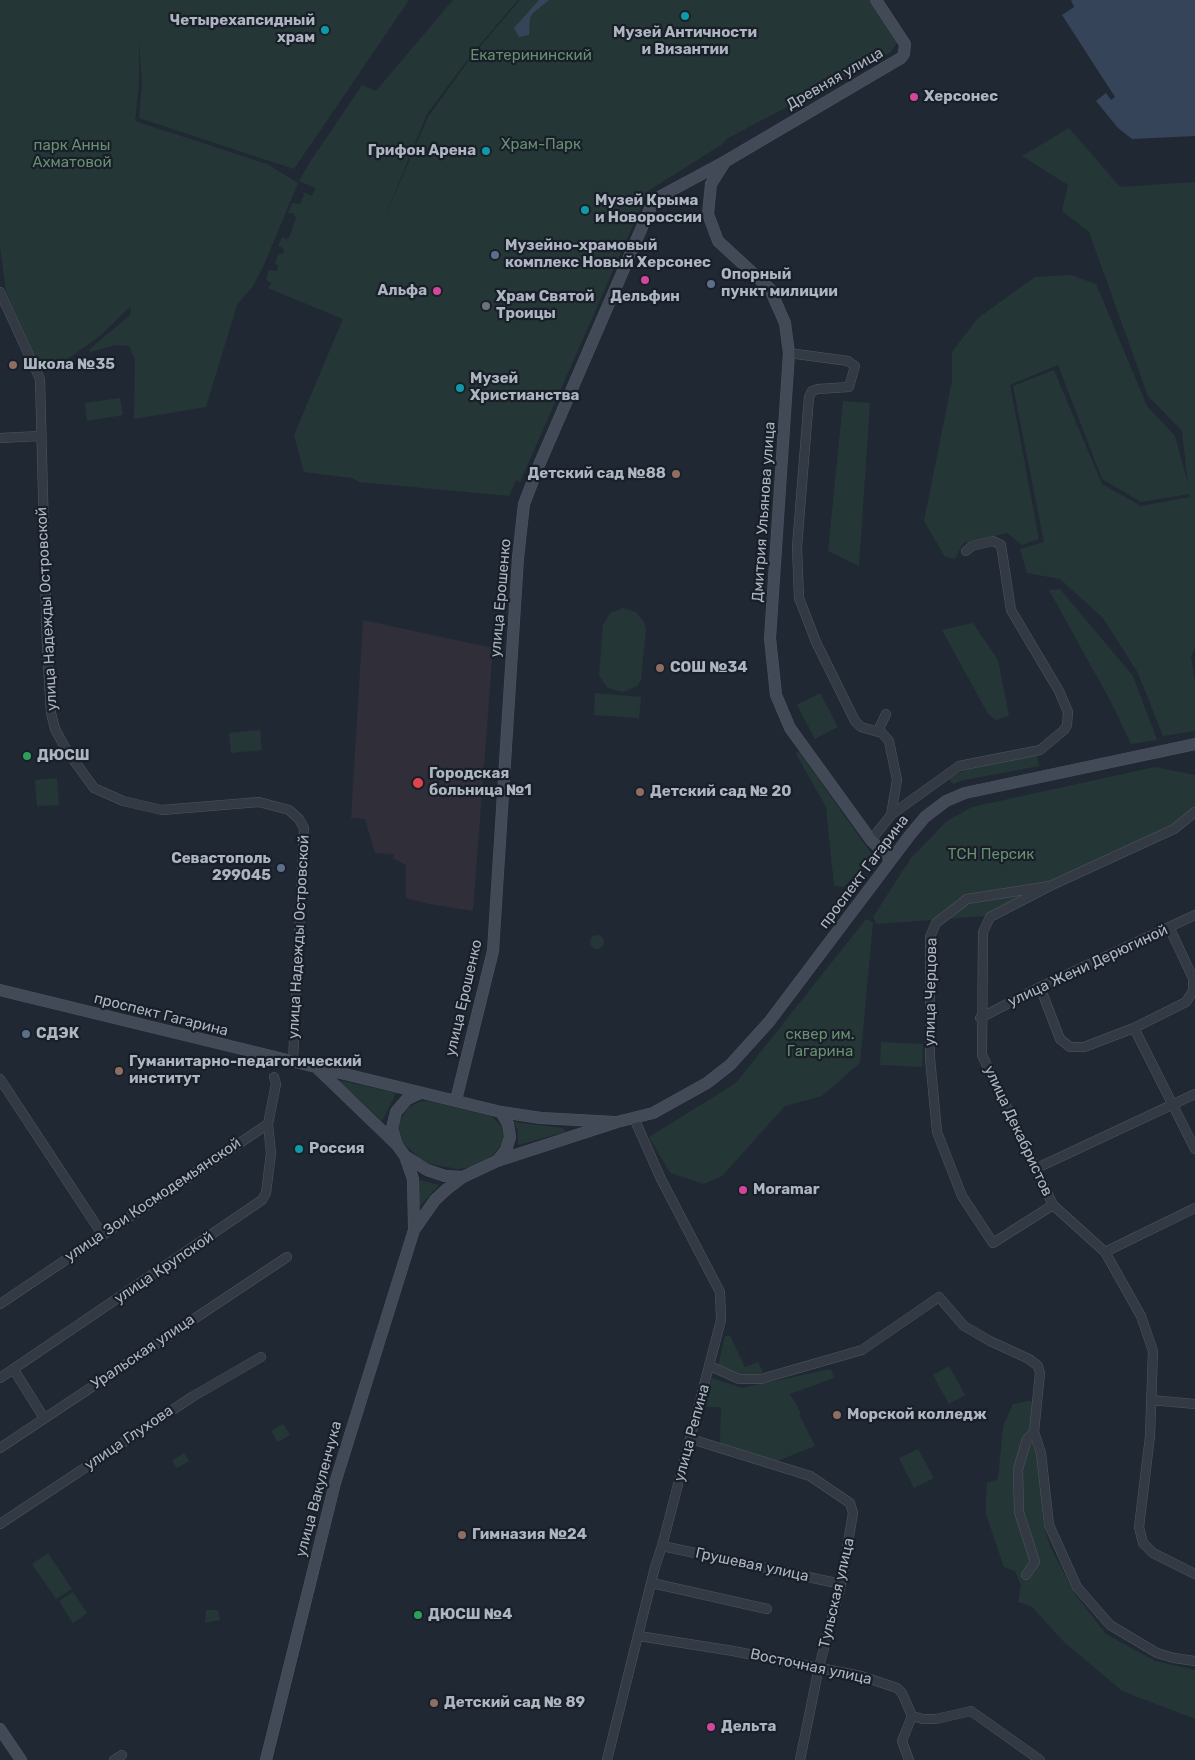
<!DOCTYPE html>
<meta charset="utf-8">
<style>
body{margin:0}
canvas{display:block;background:#202833}
</style>
<canvas width="1195" height="1760"></canvas>
<script>
const c = document.querySelector('canvas').getContext('2d');
c.lineJoin = 'round';
function fillPath(path, color) { c.fillStyle = color; c.fill(path, 'evenodd'); }
const toPath = rows => new Path2D(rows.map(r => 'M' + r).join(''));
function stroke(path, color, width, dash) { c.strokeStyle = color; c.lineWidth = width; c.lineCap = dash ? 'butt' : 'round'; c.setLineDash(dash || []); c.stroke(path); }
function drawText(font, color, halo, rows, align = 'center') {
  c.font = font + ' Rubik,sans-serif'; c.lineWidth = 4.5; c.setLineDash([]); c.textBaseline = 'middle'; c.strokeStyle = halo; c.fillStyle = color; for (const [text, x, y, turn = 0] of rows) {
    c.save(); c.translate(x, y); c.rotate((+turn || 0) * Math.PI / 180); c.textAlign = isNaN(turn) ? turn : align; if (halo) c.strokeText(text, 0, 0); c.fillText(text, 0, 0); c.restore();
  }
}
fillPath(toPath([
 [363,620,493,648,473,911,429,904,406,898,406,865,394,859,394,854,375,853,365,819,351,818]
]), '#2f2e39');
fillPath(toPath([
 [0,0,409,0,294,169,139,118,142,84,139,42,139,84,135,121,267,164,298,183,263,267,253,286,237,305,206,407,134,419,135,359,129,346,116,345,90,352,90,349,130,315,131,306,101,335,50,372,42,370,35,356,6,292,0,246],
 [453,0,518,0,471,55,427,114,381,226,428,117,472,56,520,0,869,0,899,40,891,52,728,138,721,145,648,191,520,482,516,480,509,496,359,482,352,478,304,472,294,435,343,319,268,288,272,283,266,280,269,270,277,271,278,266,275,263,278,255,284,253,283,248,278,246,282,237,285,239,289,238,296,218,293,213,288,213,292,203,300,204,304,195,303,192,312,196,316,188,299,181,310,162,362,85,376,91],
 [1069,128,1120,187,1195,182,1195,648,1191,656,1195,682,1195,731,1163,736,1138,673,1103,618,1060,579,1027,573,1020,549,1044,542,1013,386,1054,370,1102,484,1141,506,1190,497,1189,494,1141,502,1102,479,1058,365,1010,385,1039,539,1022,545,1007,533,963,543,955,559,945,557,924,521,952,381,952,352,978,318,1035,277,1071,275,1096,284,1147,406,1175,436,1188,484,1182,431,1148,396,1089,232,1062,211,1068,185,1022,156],
 [120,398,123,415,87,421,85,403],
 [843,401,870,403,859,566,828,551],
 [1060,589,1133,676,1157,740,1131,744,1111,702,1049,590],
 [623,608,636,612,644,622,646,629,641,680,637,686,623,692,608,688,599,676,603,625,610,613],
 [973,623,998,660,1009,716,996,720,988,714,942,630],
 [595,693,641,697,639,718,594,715],
 [820,693,838,727,815,739,797,705],
 [260,730,262,750,231,753,229,733],
 [795,752,800,753,873,856,844,887,834,886,826,807],
 [1037,755,1039,766,964,780,953,784,949,779,965,770],
 [1155,767,1195,775,1195,814,984,916,877,924,873,917,911,858,947,821,972,807],
 [57,778,59,805,37,806,35,780],
 [866,919,873,922,860,1063,822,1096,785,1106,722,1176,704,1184,670,1173,649,1137,736,1083],
 '590 942a7 7 0 1 1 14 0a7 7 0 1 1-14 0Z',
 [881,1042,923,1044,922,1067,880,1065],
 [338,1080,396,1093,382,1121,364,1104],
 [428,1101,491,1116,501,1126,504,1142,492,1156,472,1167,458,1169,430,1164,419,1158,403,1143,398,1124,408,1108,419,1102],
 [514,1122,563,1128,565,1132,518,1145,518,1131],
 [416,1179,439,1185,418,1208],
 [725,1336,730,1336,745,1367,758,1362,763,1372,759,1375,738,1375,718,1366],
 [949,1366,965,1395,949,1404,933,1375],
 [831,1369,834,1378,790,1394,801,1413,799,1414,815,1446,777,1461,720,1444,721,1407,704,1407,712,1378,742,1388],
 [1029,1401,1035,1402,1043,1523,1050,1546,1075,1594,1106,1634,1155,1661,1195,1670,1195,1719,1122,1691,1065,1643,1031,1606,1018,1602,1021,1585,1015,1571,1004,1567,986,1514,986,1499,987,1483,998,1479,1003,1426,1013,1404],
 [283,1424,290,1435,278,1442,271,1431],
 [918,1449,934,1478,914,1488,899,1458],
 [184,1453,189,1461,177,1468,172,1461],
 [48,1553,72,1589,56,1599,32,1564],
 [73,1592,87,1613,73,1623,59,1601],
 [206,1610,218,1610,220,1620,205,1623]
]), '#253636');
fillPath(toPath([
 [539,0,549,0,533,13,530,18,529,35,519,37,514,28],
 [1071,0,1195,0,1195,136,1132,139,1118,128,1096,101,1106,93,1111,100,1115,97,1062,15,1074,7]
]), '#354459');
const street = toPath([
 [0,292,40,379,47,649,51,713,55,729,67,751,94,788,123,801,162,810,259,802,289,810,299,819,304,828,293,1061],
 [789,353,848,361,855,366,849,387,818,389,812,391,809,397,797,547,799,598,816,642,855,721,861,727,882,733,889,741,897,780,891,815],
 [0,438,40,436],
 [878,731,886,714],
 [871,840,891,815,959,766,1040,750,1064,730,1067,725,1068,712,1059,691,1011,610,1001,545,993,541,972,546,966,551],
 [1050,886,990,917,983,932,982,1055,1053,1205,1105,1252,1141,1316,1153,1351,1150,1436,1139,1527,1143,1543,1153,1553,1195,1574],
 [1040,987,1060,1039,1070,1047,1084,1047,1134,1028,1186,1002,1193,991,1193,978,1169,927],
 [980,1018,1040,987,1195,915],
 [1134,1028,1195,1149],
 [0,1079,102,1234],
 [1037,1168,1195,1094],
 [1053,1205,993,1243,962,1196,937,1132,930,1058,930,937,936,923,967,899,1050,886,1174,829,1195,812],
 [1105,1252,1195,1208],
 [0,1304,268,1124,276,1084,274,1077],
 [710,1366,739,1379,761,1379,862,1350,939,1297,964,1326,990,1341,1029,1359,1038,1366,1040,1373,1034,1432,1041,1453,1049,1525,1077,1587,1110,1625,1157,1653,1174,1658,1195,1661],
 [14,1370,44,1418],
 [0,1378,262,1200,266,1193,271,1153,268,1124],
 [1151,1400,1195,1404],
 [691,1439,810,1476,850,1503,853,1513,841,1584,819,1667,800,1760],
 [0,1448,287,1257],
 [0,1524,192,1397,261,1357],
 [662,1546,841,1584],
 [1026,1575,1035,1562,1019,1512,1018,1469,1027,1439,1034,1432],
 [652,1583,767,1609],
 [639,1636,733,1651,861,1676,897,1688,902,1693,912,1716,923,1719,936,1719,971,1711,1040,1760],
 [114,1760,122,1755],
 [607,1760,655,1567,662,1546,721,1320,720,1292,661,1179,634,1118],
 [909,1760,902,1741,912,1716]
]);
const secondary = toPath([
 [725,162,711,184,708,214,718,241,770,289,785,323,789,353,770,638,776,695,790,728,871,840,890,859],
 [0,990,501,1112,541,1118,615,1122],
 [316,1067,396,1144],
 [420,1093,407,1099,396,1112,392,1128,397,1145,405,1156,427,1170,445,1176,463,1177],
 [456,1100,493,951,518,558,524,504,539,465,652,204,661,196,726,161,901,58,904,54,905,44,876,0],
 [497,1161,617,1122,653,1113,707,1083,730,1065,769,1022,910,835,925,817,946,801,965,793,1195,744],
 [414,1230,435,1200,447,1189,463,1177,497,1161,506,1150,510,1137,508,1124,501,1112],
 [0,1729,21,1760],
 [266,1760,335,1483,414,1230,413,1179,405,1156]
]);
stroke(street, '#4e555f', 10);
stroke(secondary, '#4e555f', 12);
stroke(street, '#333a44', 9);
stroke(secondary, '#424a57', 11);
for (const [x, y, r, color] of [
 [685,16,5,"#0f9aa8"],
 [325,30,5,"#0f9aa8"],
 [914,97,5,"#d1479c"],
 [486,151,5,"#0f9aa8"],
 [585,210,5,"#0f9aa8"],
 [495,255,5,"#5c6f8a"],
 [645,280,5,"#d1479c"],
 [711,284,5,"#5c6f8a"],
 [437,291,5,"#d1479c"],
 [486,306,5,"#6b7280"],
 [13,365,5,"#8d6e63"],
 [460,388,5,"#0f9aa8"],
 [676,474,5,"#8d6e63"],
 [660,668,5,"#8d6e63"],
 [27,756,5,"#2e9e5b"],
 [418,783,6,"#e0444e"],
 [640,792,5,"#8d6e63"],
 [281,868,5,"#5c6f8a"],
 [26,1034,5,"#5c6f8a"],
 [119,1071,5,"#8d6e63"],
 [299,1149,5,"#0f9aa8"],
 [743,1190,5,"#d1479c"],
 [837,1415,5,"#8d6e63"],
 [462,1535,5,"#8d6e63"],
 [418,1615,5,"#2e9e5b"],
 [434,1703,5,"#8d6e63"],
 [711,1727,5,"#d1479c"]
]) { const dot = new Path2D(); dot.arc(x, y, r, 0, 2 * Math.PI); c.fillStyle = color; c.fill(dot); stroke(dot, '#191f28', 2); }
drawText('bold 15px', '#adb5c1', '#191f28', [
 ["Четырехапсидный",315,21,"right"],
 ["храм",315,38,"right"],
 ["Музей Античности",685,33,"center"],
 ["и Византии",685,50,"center"],
 ["Херсонес",924,97],
 ["Грифон Арена",476,151,"right"],
 ["Музей Крыма",595,201],
 ["и Новороссии",595,218],
 ["Музейно-храмовый",505,246],
 ["комплекс Новый Херсонес",505,263],
 ["Опорный",721,275],
 ["пункт милиции",721,292],
 ["Альфа",427,291,"right"],
 ["Храм Святой",496,297],
 ["Троицы",496,314],
 ["Дельфин",645,297,"center"],
 ["Школа №35",23,365],
 ["Музей",470,379],
 ["Христианства",470,396],
 ["Детский сад №88",666,474,"right"],
 ["СОШ №34",670,668],
 ["ДЮСШ",37,756],
 ["Городская",429,774],
 ["больница №1",429,791],
 ["Детский сад № 20",650,792],
 ["Севастополь",271,859,"right"],
 ["299045",271,876,"right"],
 ["СДЭК",36,1034],
 ["Гуманитарно-педагогический",129,1062],
 ["институт",129,1079],
 ["Россия",309,1149],
 ["Moramar",753,1190],
 ["Морской колледж",847,1415],
 ["Гимназия №24",472,1535],
 ["ДЮСШ №4",428,1615],
 ["Детский сад № 89",444,1703],
 ["Дельта",721,1727]
], 'left');
drawText('15px', '#678f70', '#191f28', [
 ["Екатерининский",531,56],
 ["Храм-Парк",541,145],
 ["парк Анны",72,146],
 ["Ахматовой",72,163],
 ["ТСН Персик",991,855],
 ["сквер им.",820,1035],
 ["Гагарина",820,1052]
]);
drawText('15px', '#adb5c1', '#191f28', [
 ["Древняя улица",835,79,-30],
 ["Дмитрия Ульянова улица",764,512,-86],
 ["улица Ерошенко",501,598,-85],
 ["улица Надежды Островской",47,609,-93],
 ["проспект Гагарина",864,872,-53],
 ["улица Надежды Островской",299,937,-87],
 ["улица Жени Дерюгиной",1088,966,-25],
 ["улица Черцова",931,992,-89],
 ["улица Ерошенко",464,998,-77],
 ["проспект Гагарина",161,1015,14],
 ["улица Декабристов",1018,1131,65],
 ["улица Зои Космодемьянской",153,1200,-34],
 ["улица Крупской",164,1268,-34],
 ["Уральская улица",143,1352,-34],
 ["улица Репина",692,1433,-75],
 ["улица Глухова",129,1438,-34],
 ["улица Вакуленчука",319,1489,-75],
 ["Грушевая улица",752,1565,12],
 ["Тульская улица",837,1593,-77],
 ["Восточная улица",811,1667,12]
]);
</script>
